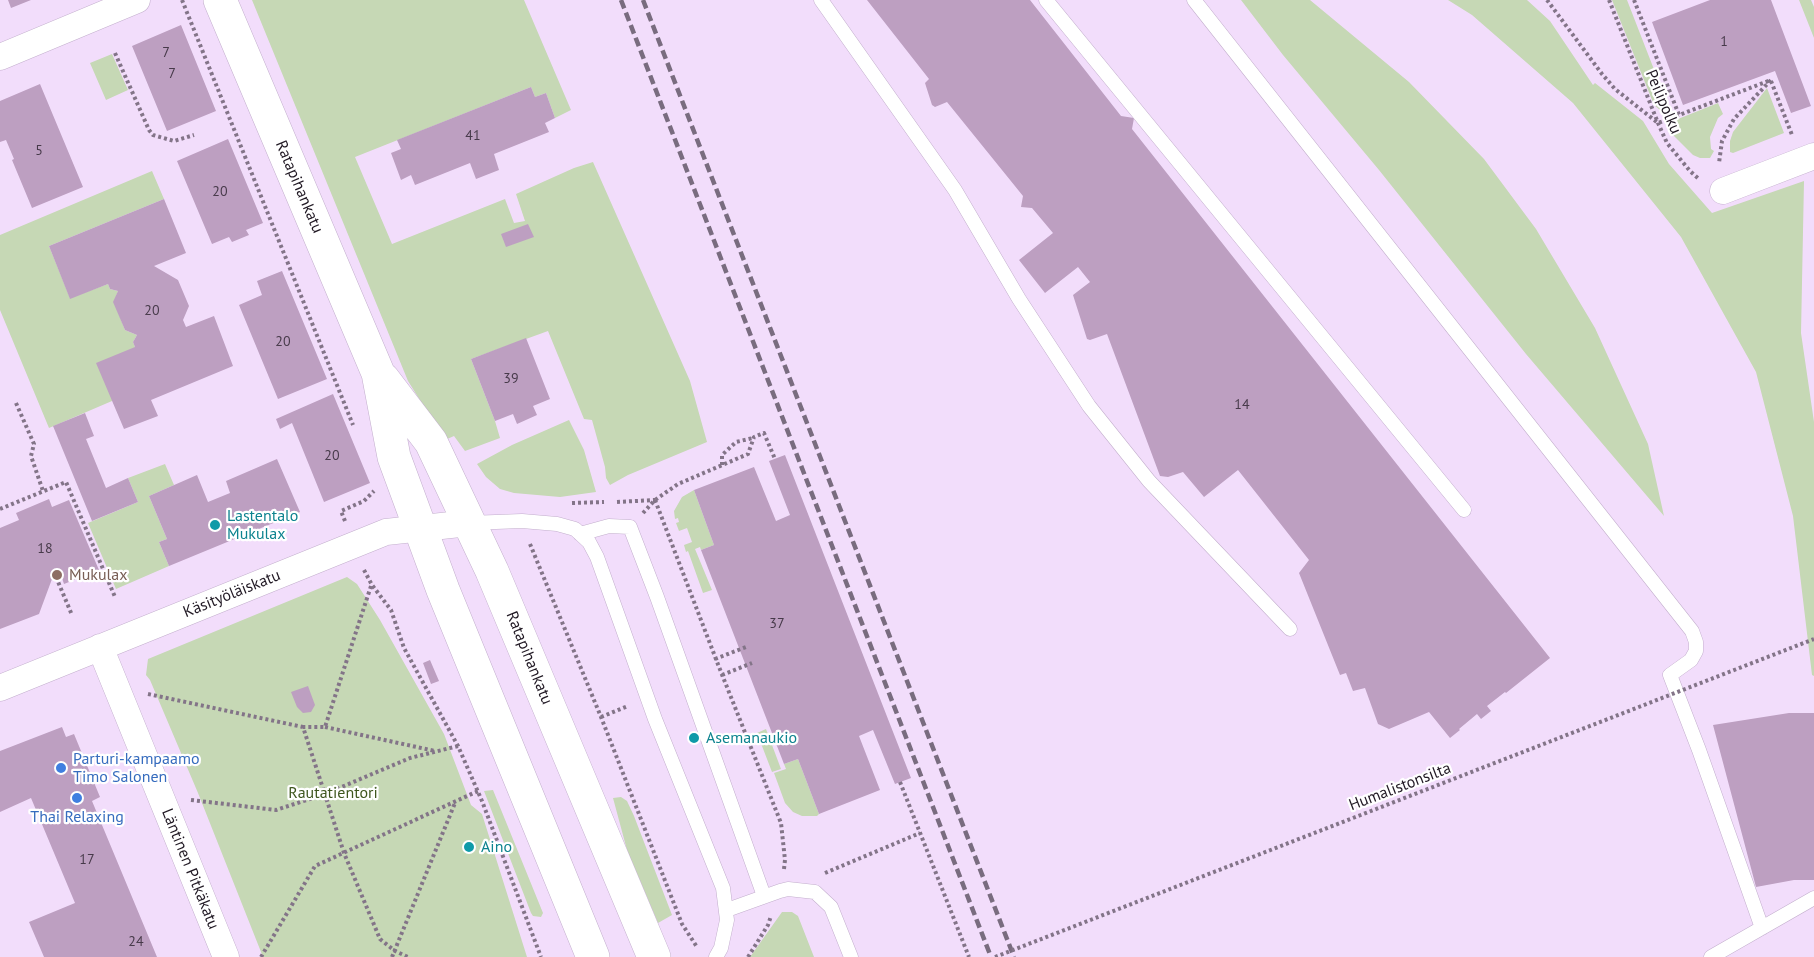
<!DOCTYPE html>
<meta charset="utf-8">
<style>
body{margin:0}
canvas{display:block;background:#f2ddfb}
</style>
<canvas width="1814" height="957"></canvas>
<script>
const c = document.querySelector('canvas').getContext('2d');
c.lineJoin = 'round';
function fillPath(path, color) { c.fillStyle = color; c.fill(path, 'evenodd'); }
const toPath = rows => new Path2D(rows.map(r => 'M' + r).join(''));
function stroke(path, color, width, dash) { c.strokeStyle = color; c.lineWidth = width; c.lineCap = dash ? 'butt' : 'round'; c.setLineDash(dash || []); c.stroke(path); }
function drawText(font, color, halo, rows, align = 'center') {
  c.font = font + ' "PT Sans",sans-serif'; c.lineWidth = 4.5; c.setLineDash([]); c.textBaseline = 'middle'; c.strokeStyle = halo; c.fillStyle = color; for (const [text, x, y, turn = 0] of rows) {
    c.save(); c.translate(x, y); c.rotate((+turn || 0) * Math.PI / 180); c.textAlign = isNaN(turn) ? turn : align; if (halo) c.strokeText(text, 0, 0); c.fillText(text, 0, 0); c.restore();
  }
}
fillPath(toPath([
 [252,0,524,0,571,110,555,118,546,93,535,97,531,87,355,157,392,244,505,199,514,223,525,221,516,194,574,168,593,162,690,381,707,442,628,475,610,485,606,478,605,467,592,420,584,419,548,331,471,359,495,421,500,438,465,451,454,436,445,440,408,381],
 [1241,0,1310,0,1409,82,1484,159,1536,229,1595,328,1648,444,1664,516,1526,354,1379,170,1283,55],
 [1448,0,1527,0,1550,21,1593,85,1595,83,1643,121,1669,164,1712,213,1804,181,1801,333,1814,422,1814,676,1812,675,1793,516,1756,372,1681,237,1573,103,1472,15],
 [1612,0,1627,0,1669,108,1660,110,1654,105],
 [1799,0,1811,0,1814,7,1814,38],
 [112,54,128,90,106,100,90,63],
 [1767,88,1784,133,1733,153,1730,152,1730,141,1733,132],
 [1718,103,1723,114,1718,118,1710,137,1711,149,1714,151,1710,158,1700,158,1693,155,1673,135,1672,126,1673,121],
 [152,171,164,199,49,246,70,298,108,284,110,289,118,291,114,302,125,330,137,335,133,342,135,347,112,401,49,428,0,310,0,235],
 [569,420,584,450,596,492,560,497,514,493,500,489,486,477,477,464,512,445],
 [165,464,174,485,149,496,167,539,159,542,169,566,116,589,88,523,138,502,128,478],
 [694,490,714,545,701,550,700,547,695,549,712,590,703,593,688,551,686,552,684,545,692,542,687,528,679,531,676,523,679,522,678,518,675,519,674,511,682,497],
 [347,577,357,584,380,620,444,734,471,805,482,814,527,957,263,957,198,793,150,680,146,675,148,659],
 [766,729,781,769,772,772,757,733],
 [798,759,819,814,817,816,802,816,793,812,785,803,774,773,786,769,784,764],
 [493,790,543,913,541,917,533,916,531,913,484,791],
 [621,797,627,801,634,816,672,915,658,923,627,850,613,798],
 [782,912,792,912,798,916,814,957,750,957]
]), '#c6d8b5');
fillPath(toPath([
 [8,0,31,0,11,8],
 [867,0,1030,0,1121,116,1134,118,1132,129,1550,658,1506,693,1505,692,1487,706,1491,711,1481,719,1477,714,1459,729,1460,730,1450,738,1429,712,1389,729,1378,724,1365,688,1353,691,1346,673,1340,675,1299,573,1309,560,1238,470,1204,497,1183,472,1168,477,1160,476,1107,334,1090,340,1087,339,1073,295,1090,282,1078,267,1045,293,1019,260,1053,233,1032,208,1021,207,1023,196,947,102,935,107,932,105,925,83,929,79],
 [1710,0,1771,0,1811,106,1791,113,1775,71,1683,105,1652,22],
 [181,25,216,111,167,131,132,46],
 [40,84,83,187,32,208,12,160,14,159,6,140,0,142,0,101],
 [531,87,535,97,546,93,555,118,545,123,549,132,494,154,499,170,476,179,470,163,415,185,411,175,401,180,391,153,401,149,397,140],
 [228,139,263,223,246,230,249,235,232,242,229,237,212,244,177,161],
 [164,199,186,253,154,266,178,280,189,306,183,320,186,327,214,316,233,366,151,400,158,416,124,429,96,363,135,347,133,342,137,335,125,330,113,302,118,291,110,289,108,284,70,299,49,246],
 [528,224,534,237,506,247,501,234],
 [282,271,327,379,278,399,239,305,262,295,257,281],
 [526,338,550,399,533,406,537,415,517,424,513,414,495,421,471,359],
 [333,394,370,483,324,502,292,423,280,429,276,419],
 [85,413,94,436,86,439,106,488,128,478,138,502,92,521,53,426],
 [785,455,911,778,895,784,873,730,859,736,880,790,819,814,798,759,784,764,701,550,714,545,694,490,754,467,776,521,790,515,769,461],
 [277,459,300,512,169,566,159,542,167,539,149,496,197,475,208,502,230,493,226,481],
 [49,499,52,507,69,500,99,570,64,584,61,575,52,579,39,614,0,629,0,528,19,520,16,513],
 [430,660,439,681,431,684,423,663],
 [308,686,315,705,311,712,303,713,297,707,291,692],
 [1789,713,1814,713,1814,880,1794,880,1756,887,1713,725],
 [62,727,66,737,74,734,100,797,92,801,157,957,44,957,29,922,75,903,31,798,0,812,0,751]
]), '#bd9fc1');
const lane = toPath([
 [821,0,955,190,1019,299,1089,406,1149,481,1290,629],
 [1046,0,1464,510],
 [1194,0,1692,631,1696,642,1696,651,1691,660,1670,675,1699,750,1762,928],
 [469,523,522,521,557,524,575,529,589,542,597,557,655,719,723,888,727,920,721,948,716,957],
 [580,534,609,526,630,527,657,597,764,896],
 [727,910,780,891,788,889,815,892,831,907,851,957],
 [1711,957,1814,898]
]);
const street = toPath([
 [0,57,137,0],
 [1723,191,1814,156],
 [100,647,226,957],
 [0,688,386,532,469,523]
]);
const secondary = toPath([
 [220,0,378,373,394,457,443,590,593,957],
 [383,379,431,442,492,571,654,957]
]);
stroke(lane, '#c3afcd', 15);
stroke(street, '#c3afcd', 27);
stroke(secondary, '#c3afcd', 34);
stroke(toPath([
 [182,0,353,425],
 [1547,0,1602,74,1615,89,1658,123,1771,80,1734,119,1722,141,1719,163],
 [1609,0,1658,123,1667,143,1690,171,1700,180],
 [1634,0,1679,115],
 [115,53,149,130,153,135,174,141,194,135],
 [1771,81,1792,135],
 [16,403,34,444,31,456,43,491],
 [722,465,722,455,736,442,753,438],
 [655,500,719,667,781,823,785,860,784,869],
 [617,502,655,500],
 [572,503,604,502],
 [0,509,66,482,115,597],
 [643,513,655,500,678,484,748,454,754,437,764,433,775,459],
 [345,521,341,511,364,501,374,491],
 [530,544,601,717,682,924,697,947],
 [364,570,372,585,391,610,404,648,458,746,482,801,541,957],
 [56,577,72,615],
 [371,586,325,727,303,727,344,853,380,939,395,951,408,957],
 [715,659,746,647],
 [722,675,752,663],
 [148,694,303,727],
 [601,717,628,706],
 [325,727,435,751],
 [900,782,969,957],
 [191,800,276,810,325,794,410,758,458,746],
 [825,873,920,833],
 [261,957,315,866,478,791],
 [392,957,455,803],
 [748,957,768,925,771,916]
]), '#837488', 4, [3, 3]);
stroke(lane, '#fff', 14);
stroke(street, '#fff', 26);
stroke(secondary, '#fff', 33);
stroke(toPath([
 [621,0,991,957],
 [643,0,1014,957]
]), '#796c7f', 4.5, [9, 4.5]);
stroke(toPath([
 [995,957,1814,639]
]), '#837488', 4, [3, 3]);
for (const [x, y, r, color] of [
 [215,525,6,"#0f9aa8"],
 [57,575,6,"#8d6e63"],
 [694,738,6,"#0f9aa8"],
 [61,768,6,"#3f7fe0"],
 [77,798,6,"#3f7fe0"],
 [469,847,6,"#0f9aa8"]
]) { const dot = new Path2D(); dot.arc(x, y, r, 0, 2 * Math.PI); c.fillStyle = color; c.fill(dot); stroke(dot, '#fff', 2); }
drawText('14px', '#473a4a', null, [
 ["1",1724,42],
 ["7",166,53],
 ["7",172,74],
 ["41",473,136],
 ["5",39,151],
 ["20",220,192],
 ["20",152,311],
 ["20",283,342],
 ["39",511,379],
 ["14",1242,405],
 ["20",332,456],
 ["18",45,549],
 ["37",777,624],
 ["17",87,860],
 ["24",136,942]
]);
drawText('16px', '#201823', '#fff', [
 ["Peilipolku",1663,102,67],
 ["Ratapihankatu",299,187,67],
 ["Käsityöläiskatu",232,594,-22],
 ["Ratapihankatu",529,658,68],
 ["Humalistonsilta",1400,787,-21],
 ["Läntinen Pitkäkatu",190,869,68]
]);
drawText('16px', '#0d838f', '#fff', [
 ["Lastentalo",227,516],
 ["Mukulax",227,534],
 ["Asemanaukio",706,738],
 ["Aino",481,847]
], 'left');
drawText('16px', '#785e54', '#fff', [
 ["Mukulax",69,575]
], 'left');
drawText('16px', '#366cbe', '#fff', [
 ["Parturi-kampaamo",73,759],
 ["Timo Salonen",73,777],
 ["Thai Relaxing",77,817,"center"]
], 'left');
drawText('16px', '#3e561e', '#fff', [
 ["Rautatientori",333,793]
]);
</script>
